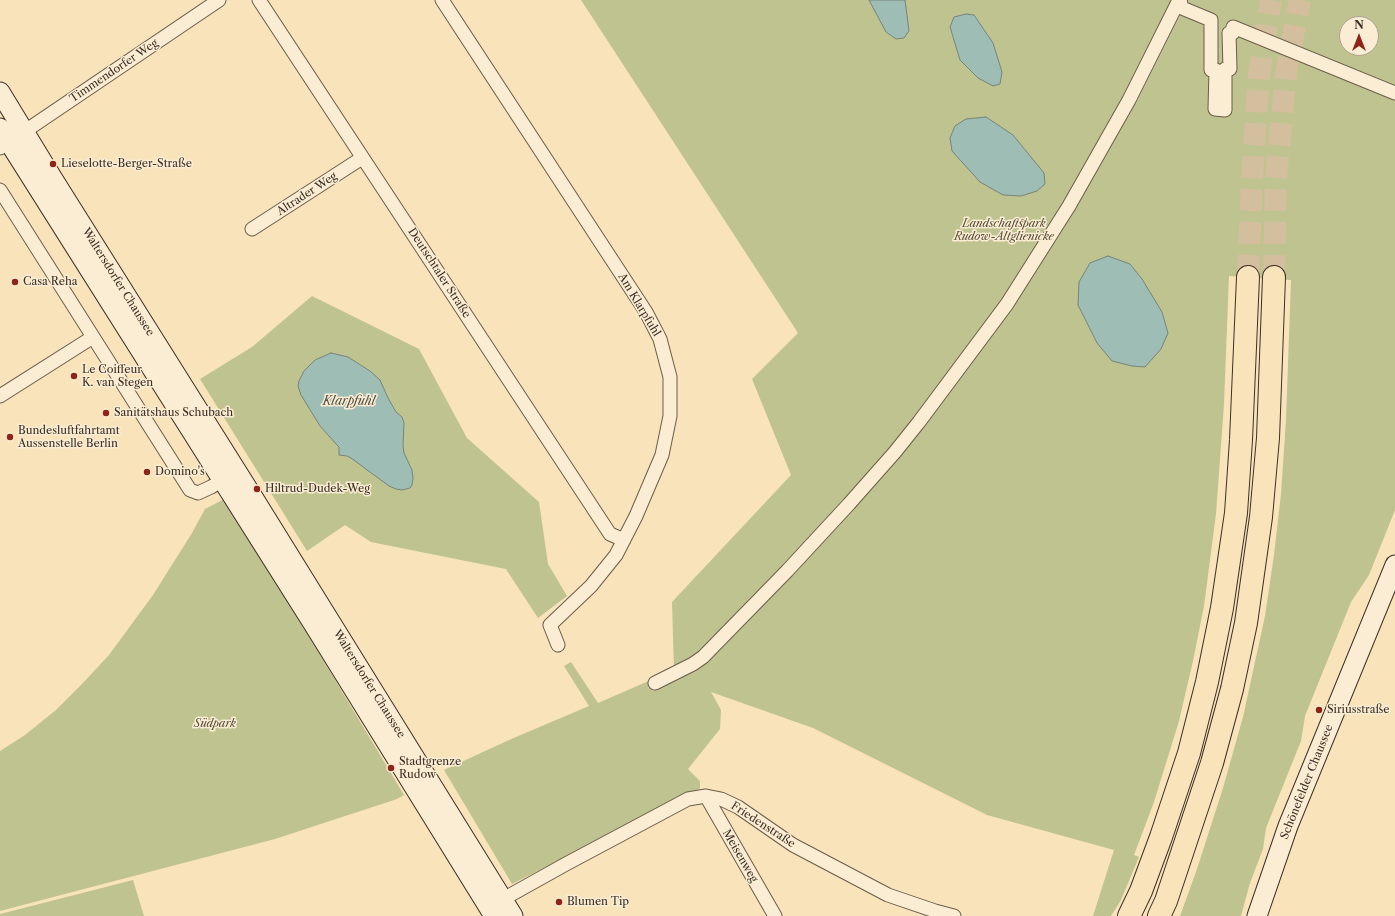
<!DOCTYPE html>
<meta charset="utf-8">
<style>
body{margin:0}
#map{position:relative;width:1395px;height:916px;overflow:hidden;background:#f8e3bb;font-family:"Libre Caslon Text",serif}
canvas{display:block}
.north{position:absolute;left:1339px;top:16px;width:40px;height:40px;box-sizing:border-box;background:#faedd3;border:1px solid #aea18d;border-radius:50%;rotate:0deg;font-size:11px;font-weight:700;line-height:16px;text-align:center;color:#3d2f25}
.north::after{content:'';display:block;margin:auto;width:14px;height:18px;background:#8f2418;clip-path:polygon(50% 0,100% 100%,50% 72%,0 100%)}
</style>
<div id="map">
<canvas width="1395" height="916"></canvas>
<div class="north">N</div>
</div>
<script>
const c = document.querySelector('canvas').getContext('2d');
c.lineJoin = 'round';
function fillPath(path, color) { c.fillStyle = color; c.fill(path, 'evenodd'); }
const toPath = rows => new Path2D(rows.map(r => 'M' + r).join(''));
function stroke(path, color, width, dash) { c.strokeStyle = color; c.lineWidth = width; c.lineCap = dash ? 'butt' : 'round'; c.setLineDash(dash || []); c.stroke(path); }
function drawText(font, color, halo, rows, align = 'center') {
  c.font = font + ' "Libre Caslon Text",serif'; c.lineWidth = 3; c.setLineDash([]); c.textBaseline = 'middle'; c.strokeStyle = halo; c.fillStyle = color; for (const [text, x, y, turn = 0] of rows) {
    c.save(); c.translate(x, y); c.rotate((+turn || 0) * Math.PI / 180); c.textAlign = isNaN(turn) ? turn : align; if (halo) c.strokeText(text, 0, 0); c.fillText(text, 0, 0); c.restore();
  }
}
fillPath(toPath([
 [581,0,1395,0,1395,510,1369,575,1351,602,1305,716,1301,741,1266,828,1263,849,1250,883,1241,916,1180,916,1196,872,1223,788,1243,717,1265,616,1274,555,1281,494,1286,420,1291,280,1229,276,1224,404,1216,514,1204,606,1193,661,1179,721,1154,802,1134,855,1139,857,1121,900,1111,916,1093,916,1114,850,987,815,813,728,711,692,721,710,720,729,688,769,700,781,700,788,695,793,673,802,512,884,444,770,509,740,589,706,564,666,571,662,598,703,674,670,672,602,791,475,752,379,798,333],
 [1347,24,1371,24,1371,48,1347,48],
 [312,296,419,349,467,438,539,502,548,564,567,596,538,618,506,569,371,542,345,525,307,551,200,379,252,347],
 [226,498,404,795,397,799,275,839,0,911,0,751,25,735,56,710,82,684,109,655,153,595,192,533,205,509],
 [133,880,144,916,0,916,0,914]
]), '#bec390');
const water = toPath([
 [869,0,905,0,909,31,904,38,896,39,886,32,869,0],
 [966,14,974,15,993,43,1002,72,1000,84,993,86,978,78,960,60,950,27,954,17,966,14],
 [986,117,1013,135,1044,173,1045,184,1037,191,1021,196,1003,195,980,182,952,151,950,138,955,126,966,119,986,117],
 [1108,256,1130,264,1142,279,1162,312,1168,333,1161,349,1145,367,1132,366,1112,361,1097,343,1078,305,1079,282,1090,263,1108,256],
 [331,353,348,357,370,371,380,380,388,398,396,412,402,417,404,423,403,446,404,453,412,470,413,478,412,485,410,488,402,490,396,489,389,486,351,458,347,456,339,455,339,447,337,445,320,426,301,395,298,386,299,381,304,371,315,360,331,353]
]);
fillPath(water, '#9ebdb5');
stroke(water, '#77847b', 1);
stroke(toPath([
 [1248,277,1252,179,1259,74,1271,0],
 [1274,277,1276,179,1286,73,1300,0]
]), '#d3bf9d', 22, [22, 11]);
const street = toPath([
 [259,0,610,534,624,540],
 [442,0,646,312,660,339,670,377,670,416,662,455,636,516,616,555,591,586,550,625,558,645],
 [1180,0,1182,8,1211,20,1211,70,1216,70,1215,109,1225,110,1225,69,1230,69,1229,33,1233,33,1233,27,1395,93],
 [0,148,219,0],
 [0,190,190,490,198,493,211,487,229,476],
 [252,229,362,158],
 [0,396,93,337],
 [655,683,693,664,703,657,787,571,849,504,895,452,919,422,1007,304,1069,206,1129,100,1179,0],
 [706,796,775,916],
 [496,903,566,864,688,799,706,796,721,799,738,807,793,845,888,895,935,911,954,916]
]);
const secondary = toPath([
 [0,92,53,179,253,497,513,916],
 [0,128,312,622,494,916],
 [1257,916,1288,826,1395,565]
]);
const highway = toPath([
 [1129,916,1141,891,1161,837,1189,753,1207,682,1222,608,1236,513,1241,440,1248,277],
 [1159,916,1166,901,1212,763,1232,689,1246,623,1261,517,1268,438,1274,277]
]);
stroke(street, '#6c5c4a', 15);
stroke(secondary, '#3d2f25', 21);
stroke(highway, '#3d2f25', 24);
stroke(street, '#faedd3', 13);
stroke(secondary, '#faedd3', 19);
stroke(highway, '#f8e3bb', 22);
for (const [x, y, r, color] of [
 [53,164,4,"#8f2418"],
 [15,282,4,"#8f2418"],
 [74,376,4,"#8f2418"],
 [106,413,4,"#8f2418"],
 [10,437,4,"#8f2418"],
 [147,472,4,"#8f2418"],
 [257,489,4,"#8f2418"],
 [1319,710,4,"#8f2418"],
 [391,768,4,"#8f2418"],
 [559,902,4,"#8f2418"]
]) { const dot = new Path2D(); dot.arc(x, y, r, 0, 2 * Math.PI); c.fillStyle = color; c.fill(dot); stroke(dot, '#faedd3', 1.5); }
drawText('11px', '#3d2f25', '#faedd3', [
 ["Timmendorfer Weg",114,71,-34],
 ["Altrader Weg",307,194,-33],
 ["Deutschtaler Straße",439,273,57],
 ["Waltersdorfer Chaussee",118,282,58],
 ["Am Klarpfuhl",639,305,59],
 ["Waltersdorfer Chaussee",369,684,58],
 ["Schönefelder Chaussee",1307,782,-68],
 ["Friedenstraße",763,825,33],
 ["Meisenweg",740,856,60]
]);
drawText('11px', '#3d2f25', '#faedd3', [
 ["Lieselotte-Berger-Straße",61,164],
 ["Casa Reha",23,282],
 ["Le Coiffeur",82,370],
 ["K. van Stegen",82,383],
 ["Sanitätshaus Schubach",114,413],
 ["Bundesluftfahrtamt",18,431],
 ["Aussenstelle Berlin",18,444],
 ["Domino's",155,472],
 ["Hiltrud-Dudek-Weg",265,489],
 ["Siriusstraße",1327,710],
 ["Stadtgrenze",399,762],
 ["Rudow",399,775],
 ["Blumen Tip",567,902]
], 'left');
drawText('italic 11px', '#574d3a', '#faedd3', [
 ["Landschaftspark",1004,224],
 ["Rudow-Altglienicke",1004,237],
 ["Südpark",215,724]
]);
drawText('italic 12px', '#555249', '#faedd3', [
 ["Klarpfuhl",349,402]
]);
</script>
